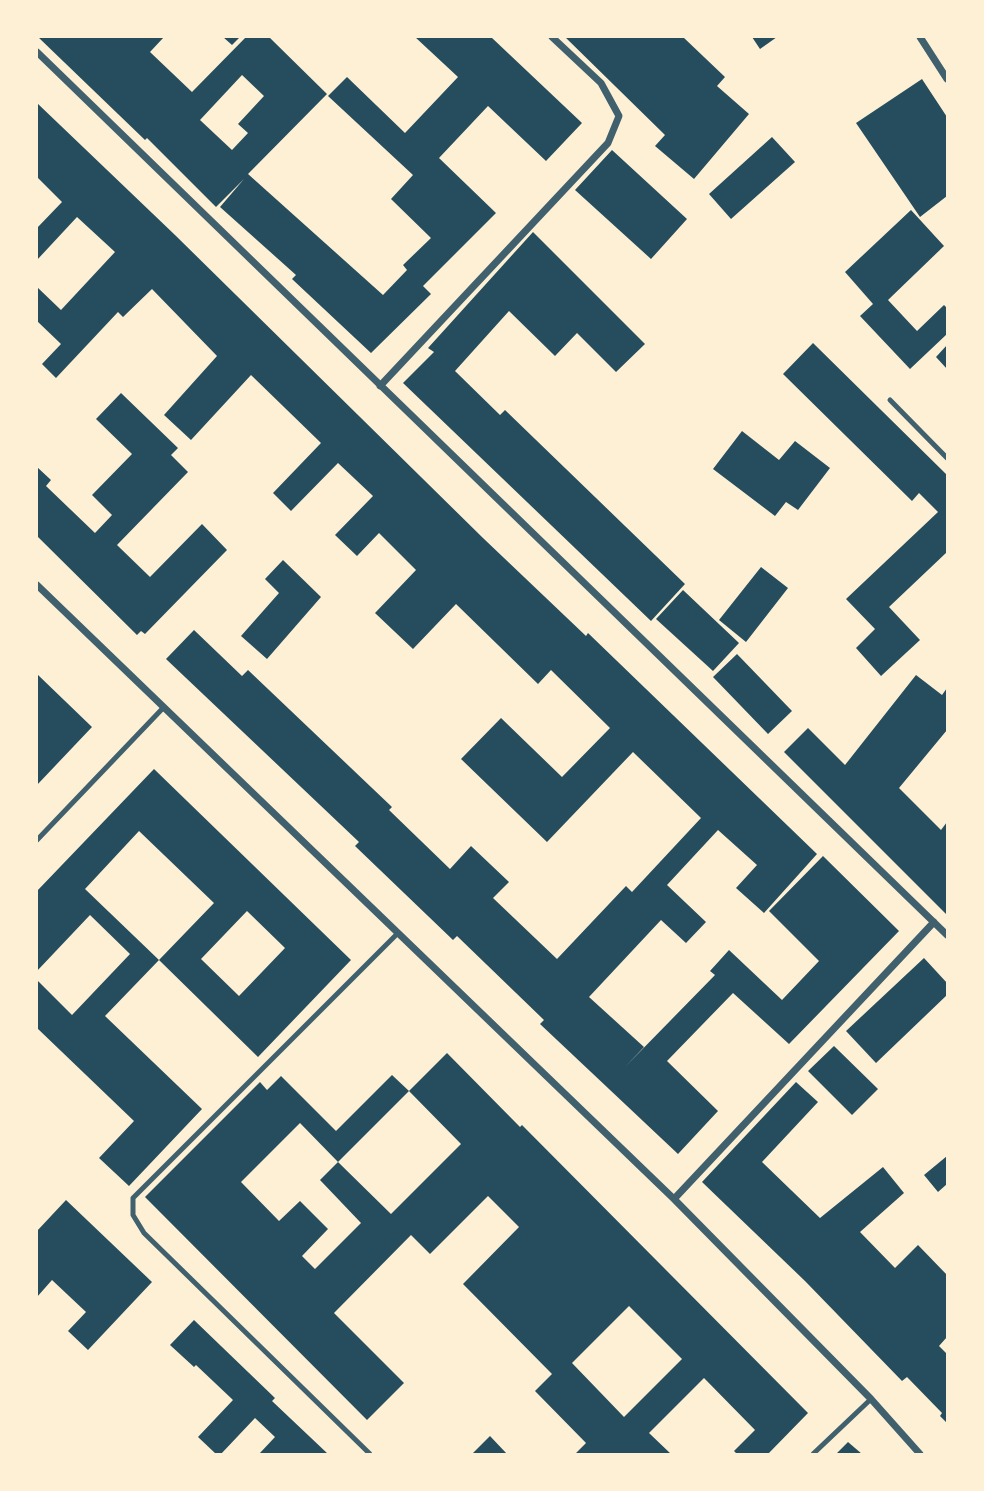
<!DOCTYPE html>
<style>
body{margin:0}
#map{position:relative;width:984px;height:1491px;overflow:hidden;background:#fdf0d5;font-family:"Fira Sans Condensed",sans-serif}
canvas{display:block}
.frame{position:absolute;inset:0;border:38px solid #fdf0d5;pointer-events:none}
</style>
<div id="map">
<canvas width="984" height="1491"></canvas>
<div class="frame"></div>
</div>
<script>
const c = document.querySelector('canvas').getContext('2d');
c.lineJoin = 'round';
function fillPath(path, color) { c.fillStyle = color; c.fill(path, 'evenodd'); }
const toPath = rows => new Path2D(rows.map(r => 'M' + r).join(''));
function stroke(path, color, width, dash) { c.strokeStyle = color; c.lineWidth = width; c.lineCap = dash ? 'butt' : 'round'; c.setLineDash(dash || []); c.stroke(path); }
fillPath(toPath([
 [38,37,164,37,150,52,192,92,246,37,269,37,327,94,248,174,383,295,407,270,403,265,431,238,391,199,413,175,328,96,347,77,405,133,458,77,415,37,491,37,582,123,546,161,488,106,439,158,496,213,423,286,431,294,371,353,292,279,296,275,220,207,244,179,216,207,147,138,145,140],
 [242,75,264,96,238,124,248,133,232,150,200,120],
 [223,37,240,37,232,45],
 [565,37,683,37,725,77,717,86,749,114,694,179,655,146,665,135],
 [752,37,777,37,760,49],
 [922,79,947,117,947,196,920,217,856,123],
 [37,103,175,235,483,538,586,636,588,633,817,854,764,913,736,888,757,865,718,830,667,885,706,922,686,943,661,920,589,997,644,1047,625,1067,715,975,710,971,729,950,782,1000,819,961,769,911,823,856,899,931,789,1044,733,993,667,1061,718,1111,678,1154,540,1024,544,1020,457,936,453,940,355,846,359,842,166,659,194,630,242,676,248,670,392,807,389,810,450,869,471,846,509,882,493,898,557,959,626,886,632,892,701,818,633,752,547,842,461,759,501,718,562,777,610,728,551,670,538,684,456,604,413,649,375,613,416,570,379,533,357,556,335,535,373,496,338,463,291,511,273,493,321,443,251,375,191,440,164,415,217,356,152,289,123,317,118,312,56,378,42,364,61,344,37,321,37,287,61,310,115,252,77,217,37,260,37,228,62,202,37,177],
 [772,137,795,162,731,219,709,194],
 [612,150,687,219,651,259,575,190],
 [911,210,944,246,888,300,917,331,944,305,947,308,947,334,910,369,860,316,873,304,845,272],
 [533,232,645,344,616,372,577,333,555,356,509,311,455,371,500,415,505,410,685,584,651,621,403,383,434,352,428,348],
 [813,343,947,475,947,552,889,607,920,640,881,676,856,648,875,629,846,599,938,512,919,493,912,501,783,374],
 [947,345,947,369,936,357],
 [121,393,178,448,171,455,188,472,117,545,150,577,202,524,227,550,145,634,141,631,137,635,37,536,37,467,51,480,46,486,95,533,112,515,92,495,132,454,96,419],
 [742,431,779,460,795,441,830,468,798,510,786,502,775,516,713,469],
 [283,560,321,597,267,659,241,636,279,593,265,579],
 [761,567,788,588,746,642,719,620],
 [683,590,739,643,713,671,656,619],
 [737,654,792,711,768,734,713,677],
 [37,674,92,727,37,785],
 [916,675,942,695,947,688,947,730,899,788,941,830,947,822,947,915,784,752,808,728,845,765],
 [154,769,351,960,258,1057,159,960,214,903,139,831,85,889,159,960,105,1016,202,1109,129,1186,99,1158,134,1121,37,1028,37,980,72,1015,130,954,90,915,37,971,37,891],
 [247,911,285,948,239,996,201,959],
 [924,958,947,983,947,995,876,1063,846,1031],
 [834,1046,878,1089,852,1115,808,1071],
 [447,1053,520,1127,522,1125,808,1413,768,1454,737,1454,734,1451,755,1430,704,1378,649,1433,671,1454,575,1454,586,1443,535,1391,552,1374,463,1284,519,1227,488,1196,430,1254,411,1235,334,1313,404,1383,367,1420,145,1197,260,1082,267,1090,281,1076,336,1131,392,1075,409,1091,338,1162,300,1123,241,1182,279,1221,300,1201,328,1229,302,1256,315,1269,361,1223,320,1180,338,1162,391,1214,461,1144,409,1091],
 [629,1306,682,1359,624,1417,572,1363],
 [796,1082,818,1102,762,1162,820,1218,883,1167,904,1193,860,1232,895,1268,918,1245,947,1275,947,1337,939,1346,947,1354,947,1423,940,1416,942,1413,907,1377,902,1381,805,1281,702,1182],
 [947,1156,947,1184,938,1192,924,1175],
 [66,1200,152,1282,88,1350,68,1331,86,1312,52,1280,37,1297,37,1231],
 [194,1320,275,1398,272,1401,328,1454,259,1454,275,1437,255,1418,221,1454,216,1454,198,1437,233,1400,196,1365,194,1367,170,1345],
 [490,1436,507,1454,472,1454],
 [848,1442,862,1454,836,1454]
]), '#264d5e');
stroke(toPath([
 [890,400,947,458],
 [37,840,164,707],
 [370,1454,144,1233,133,1215,133,1198,398,933],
 [813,1454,871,1399]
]), '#3f606c', 5);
stroke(toPath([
 [920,37,947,79],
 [37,52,947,935],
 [380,386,608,143,619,116,601,83,552,37],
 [37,585,674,1199,871,1399,920,1454],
 [674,1199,934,922]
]), '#3f606c', 7);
</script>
